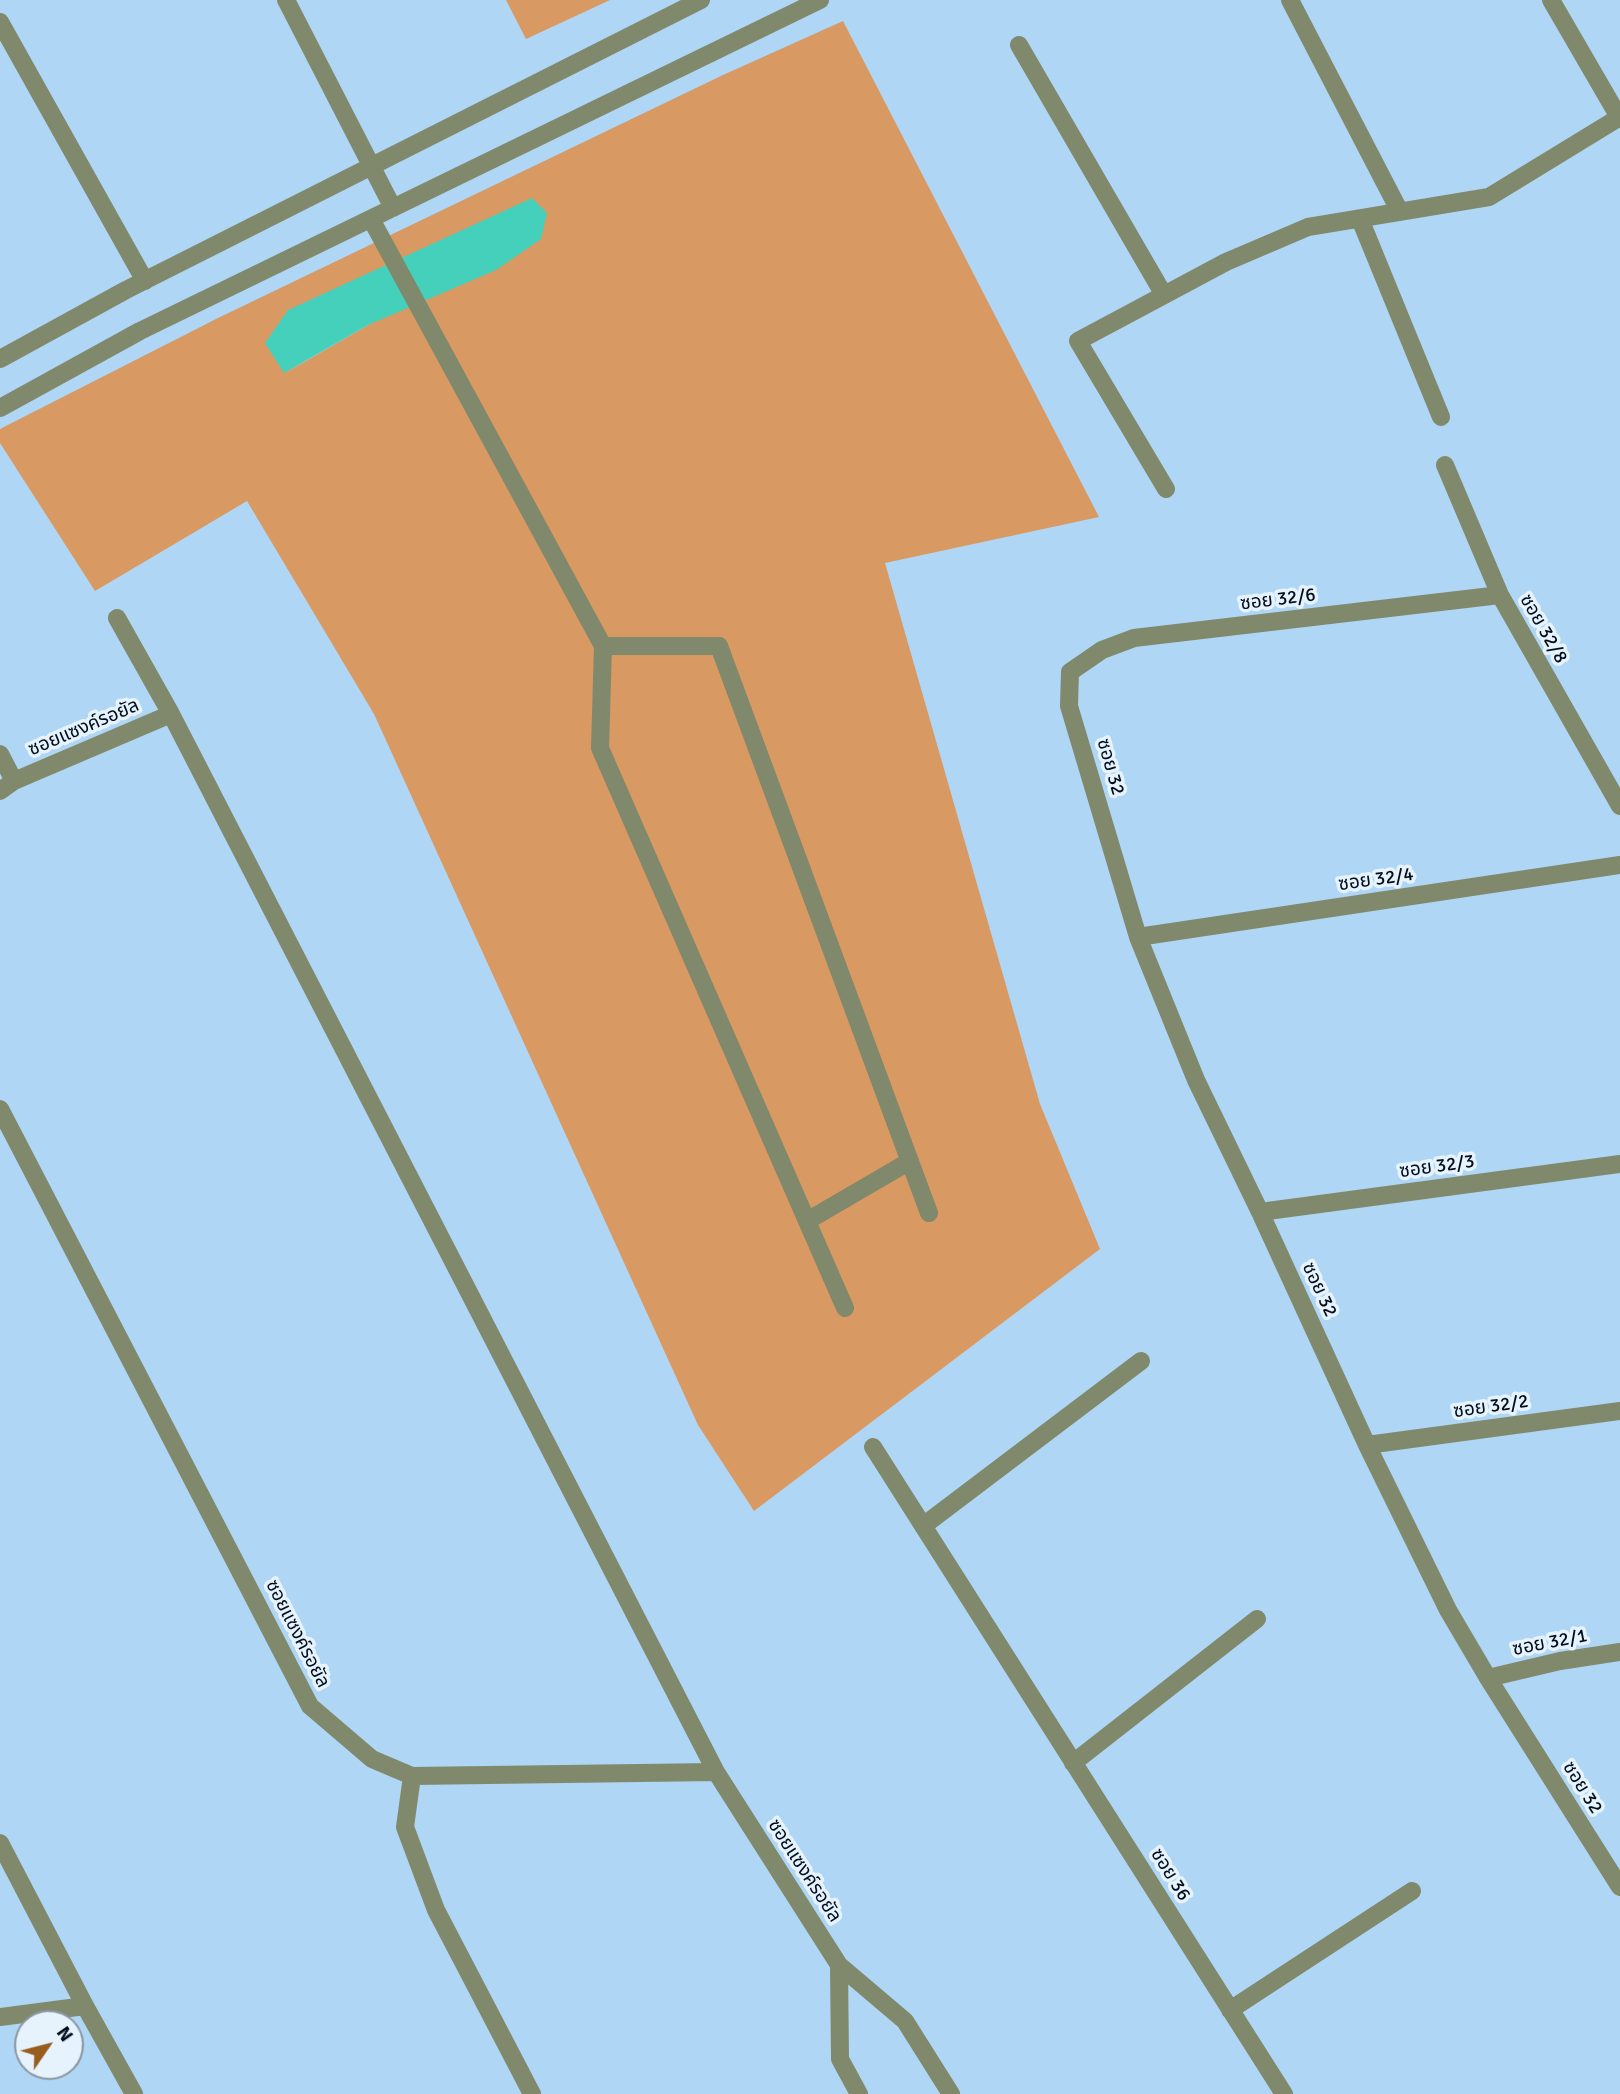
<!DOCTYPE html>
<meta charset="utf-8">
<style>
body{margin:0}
#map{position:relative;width:1620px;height:2094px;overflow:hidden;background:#afd6f4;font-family:Signika,sans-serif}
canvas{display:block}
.north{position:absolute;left:14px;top:2010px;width:70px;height:70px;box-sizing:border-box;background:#e6f3fd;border:2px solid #8a97a3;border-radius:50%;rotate:55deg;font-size:19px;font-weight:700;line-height:28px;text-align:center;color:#000e1b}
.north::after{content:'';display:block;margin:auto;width:24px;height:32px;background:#995c1f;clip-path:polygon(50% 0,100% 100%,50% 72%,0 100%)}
</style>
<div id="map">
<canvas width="1620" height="2094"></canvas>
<div class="north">N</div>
</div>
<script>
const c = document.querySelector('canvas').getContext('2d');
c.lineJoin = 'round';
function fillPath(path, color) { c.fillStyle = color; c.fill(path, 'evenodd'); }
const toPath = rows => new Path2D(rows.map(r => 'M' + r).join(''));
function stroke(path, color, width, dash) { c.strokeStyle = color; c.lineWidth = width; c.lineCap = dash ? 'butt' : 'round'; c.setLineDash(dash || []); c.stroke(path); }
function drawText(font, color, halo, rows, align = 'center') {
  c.font = font + ' Signika,"Noto Sans Thai",sans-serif'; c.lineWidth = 7; c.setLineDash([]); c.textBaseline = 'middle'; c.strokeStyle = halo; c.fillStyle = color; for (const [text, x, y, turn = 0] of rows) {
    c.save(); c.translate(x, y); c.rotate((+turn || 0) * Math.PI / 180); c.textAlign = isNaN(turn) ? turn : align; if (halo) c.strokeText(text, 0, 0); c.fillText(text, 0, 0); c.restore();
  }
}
fillPath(toPath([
 [506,0,610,0,526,39],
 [843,21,1099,517,885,563,1040,1104,1100,1249,754,1511,698,1425,374,714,247,501,95,591,0,443,0,429,218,318,723,75],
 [546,213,368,325,285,373]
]), '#d89963');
fillPath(toPath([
 [532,198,547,213,541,239,496,270,368,325,284,373,265,343,288,310]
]), '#45d0bb');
stroke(toPath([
 [286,0,393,208],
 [1290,0,1400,212],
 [1551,0,1620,119],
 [0,22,145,281],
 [1019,45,1164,295],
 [371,219,603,646,719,646,929,1213],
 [1360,219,1441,417],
 [0,359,126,290,701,0],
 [0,408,140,331,820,0],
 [1445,465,1500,595,1620,806],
 [1166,489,1078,341,1226,262,1308,227,1489,197,1620,117],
 [1500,595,1134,638,1102,650,1070,672,1069,706,1138,937,1196,1080,1260,1212,1367,1445,1448,1610,1488,1678,1620,1887],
 [117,618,171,714,716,1772],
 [603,646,600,748,845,1308],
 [0,754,14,781],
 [0,791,14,781,171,714],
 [1138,937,1620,865],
 [0,1109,310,1706,372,1759,412,1776,716,1772,839,1965,905,2021,951,2094],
 [1260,1212,1620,1164],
 [807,1221,910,1161],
 [1367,1445,1620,1411],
 [873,1447,1284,2094],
 [923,1526,1141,1361],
 [1488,1678,1560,1661,1620,1652],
 [1073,1763,1257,1619],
 [412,1776,405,1827,436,1910,532,2094],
 [0,1843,85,2006,134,2094],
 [839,1965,840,2059,859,2094],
 [1230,2010,1412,1891],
 [0,2017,85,2006]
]), '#80896b', 18);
drawText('19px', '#000e1b', '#e6f3fd', [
 ["ซอย 32/6",1278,600,-7],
 ["ซอย 32/8",1543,629,60],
 ["ซอยแซงค์รอยัล",84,728,-23],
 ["ซอย 32",1110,767,74],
 ["ซอย 32/4",1376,880,-8],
 ["ซอย 32/3",1437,1167,-8],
 ["ซอย 32",1319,1290,65],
 ["ซอย 32/2",1491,1407,-8],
 ["ซอยแซงค์รอยัล",297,1634,63],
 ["ซอย 32/1",1550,1643,-11],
 ["ซอย 32",1582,1788,58],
 ["ซอยแซงค์รอยัล",804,1871,57],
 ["ซอย 36",1170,1875,58]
]);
</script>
